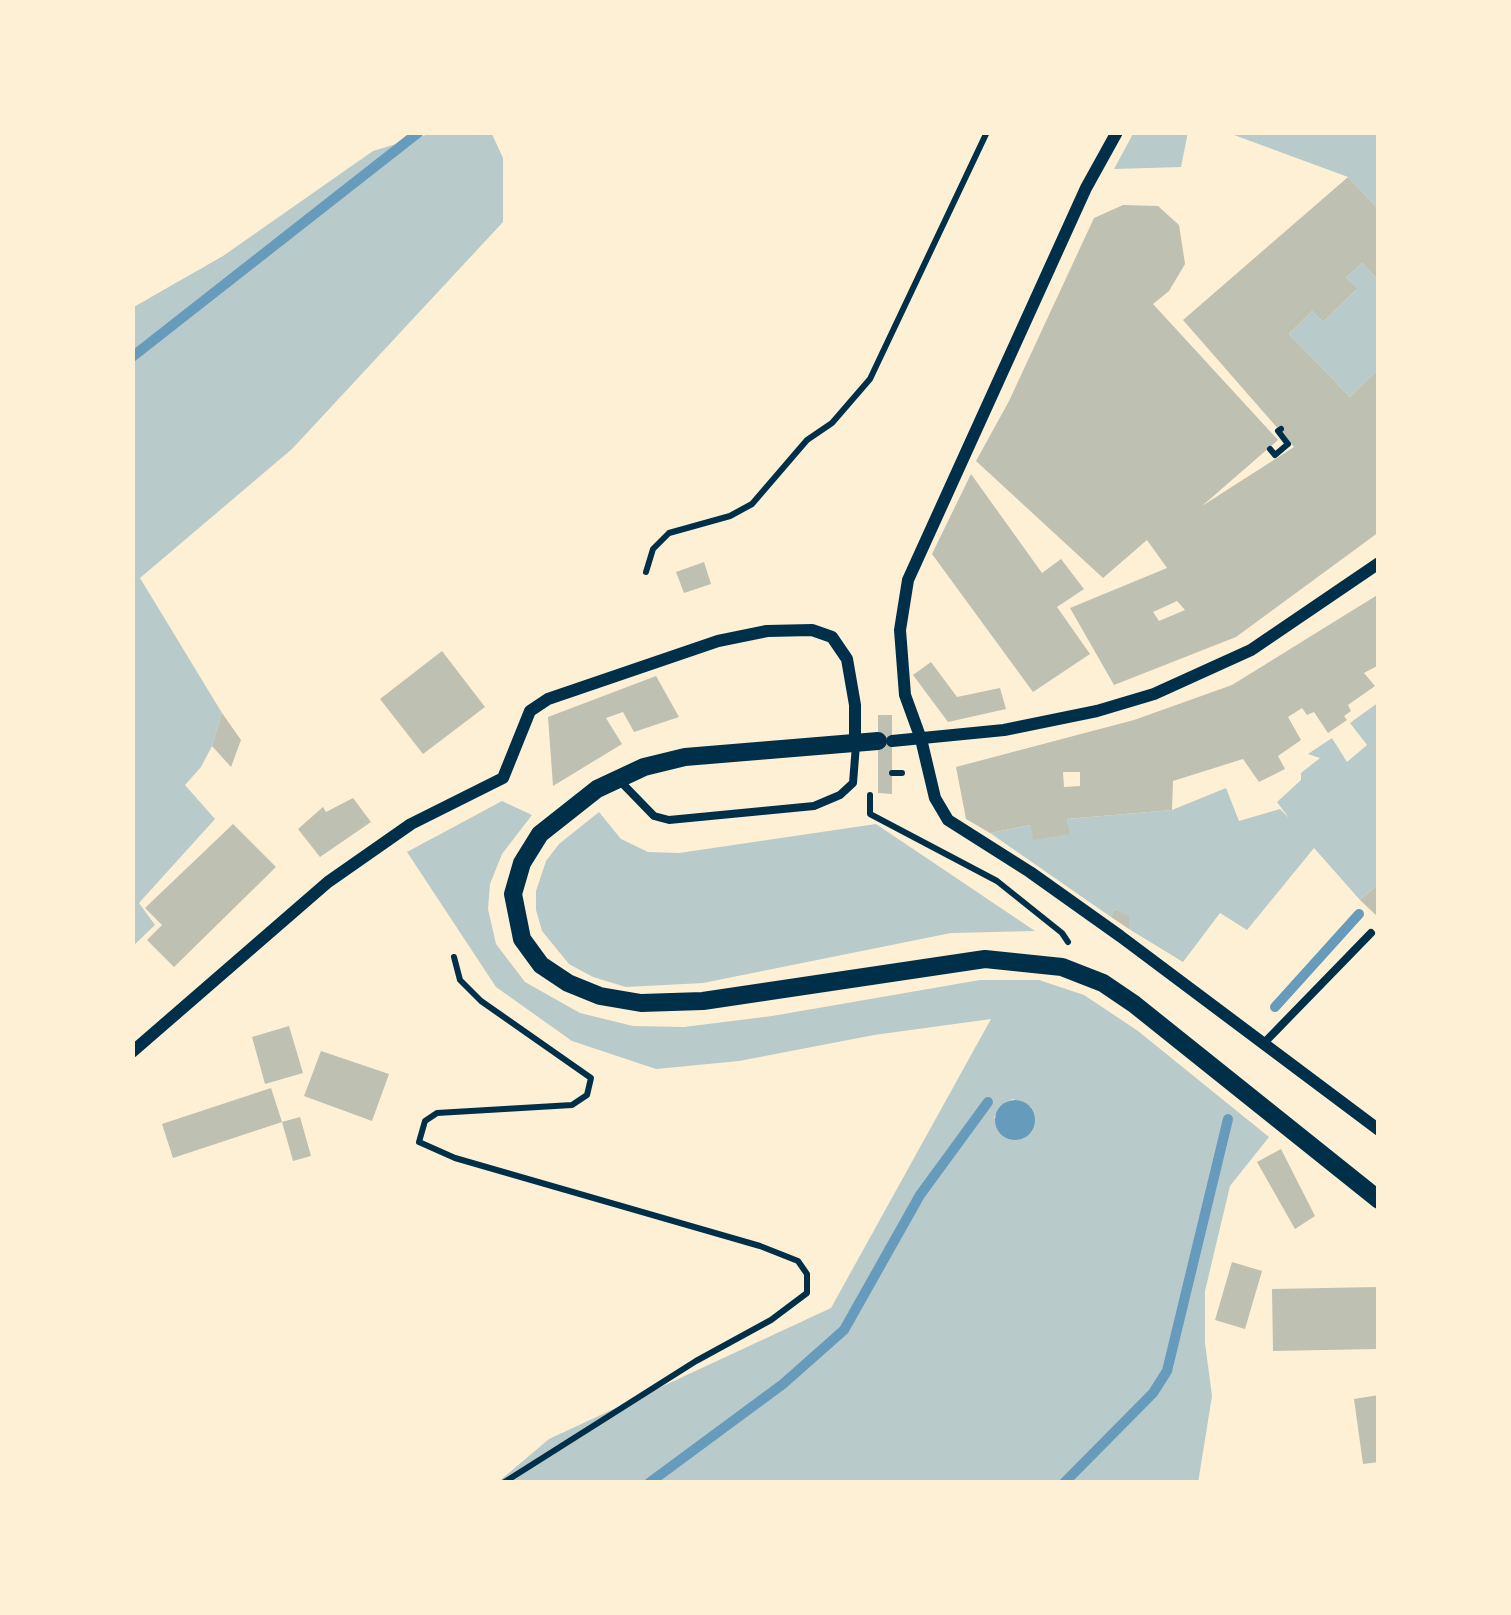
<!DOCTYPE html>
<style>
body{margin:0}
#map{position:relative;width:1511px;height:1615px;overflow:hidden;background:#fdf0d5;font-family:"Exo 2",sans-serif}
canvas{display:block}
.frame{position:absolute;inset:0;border:135px solid #fdf0d5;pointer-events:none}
</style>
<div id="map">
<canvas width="1511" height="1615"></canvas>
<div class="frame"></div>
</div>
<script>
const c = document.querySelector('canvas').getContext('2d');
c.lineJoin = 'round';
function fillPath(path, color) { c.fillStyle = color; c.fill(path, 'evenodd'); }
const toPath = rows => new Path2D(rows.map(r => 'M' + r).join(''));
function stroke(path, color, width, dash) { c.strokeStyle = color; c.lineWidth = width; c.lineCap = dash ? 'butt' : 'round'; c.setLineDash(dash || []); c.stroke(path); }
fillPath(toPath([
 [436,132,491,132,503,158,503,222,292,449,140,578,222,713,212,746,201,767,185,785,215,819,139,903,155,925,132,947,132,308,223,256,373,151],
 [1134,132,1188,132,1181,167,1114,169],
 [1226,132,1379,132,1379,210,1348,177],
 [1362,263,1379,281,1379,369,1350,397,1289,334,1312,311,1323,322,1356,290,1346,278],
 [1379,702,1379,884,1360,900,1314,848,1247,930,1220,913,1183,962,1129,929,1128,916,1115,909,1111,917,990,833,1031,825,1069,834,1067,819,1172,810,1226,788,1239,821,1280,809,1289,818,1277,802,1301,780,1301,773,1320,758,1308,754,1332,738,1347,762,1367,745,1350,723],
 [502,801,532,815,502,854,490,884,488,909,496,944,525,982,580,1013,633,1026,684,1027,772,1016,980,980,1039,980,1084,995,1138,1031,1269,1137,1230,1186,1205,1291,1205,1343,1212,1396,1198,1483,497,1483,549,1439,831,1308,991,1019,874,1035,739,1061,656,1069,572,1041,496,987,407,852],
 [1013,1099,1031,1107,1024,1138,1017,1140,1011,1140,994,1117,1006,1102],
 [599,812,621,839,648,852,679,853,876,824,1035,931,951,933,703,983,626,987,593,977,569,964,542,931,536,910,536,891,546,861,559,844]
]), '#b9caca');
fillPath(toPath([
 '995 1120a20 20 0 1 1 40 0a20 20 0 1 1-40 0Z'
]), '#669bbc');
stroke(toPath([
 [132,357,419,132],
 [1275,1007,1359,914],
 [649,1483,783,1384,844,1330,920,1195,988,1102],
 [1064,1483,1153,1393,1167,1371,1228,1119]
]), '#669bbc', 10);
fillPath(toPath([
 [1348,177,1379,210,1379,281,1362,263,1346,278,1357,289,1323,322,1312,311,1289,334,1350,397,1379,369,1379,532,1236,637,1114,685,1070,608,1167,568,1147,540,1103,578,976,461,1009,401,1094,218,1123,205,1158,206,1179,225,1185,264,1169,291,1153,304,1278,440,1202,506,1294,447,1183,320],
 [1177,601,1185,610,1159,621,1153,612],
 [971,474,1042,573,1061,559,1084,589,1057,607,1090,654,1033,692,932,554],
 [704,562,711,584,684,593,676,572],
 [1379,594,1379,665,1364,673,1375,686,1348,705,1351,711,1344,716,1347,720,1328,733,1314,712,1307,715,1302,708,1288,717,1301,740,1278,756,1285,769,1259,782,1243,759,1173,781,1172,810,1067,819,1070,834,1033,840,1031,825,990,833,966,819,956,767,1134,720,1232,685],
 [1063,772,1080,772,1080,786,1064,787],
 [442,651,485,707,423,754,380,699],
 [931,662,957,697,1000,688,1006,709,948,722,913,675],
 [656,676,679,717,634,732,623,712,606,718,622,744,553,786,548,717],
 [222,713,241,740,231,767,212,746],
 [878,715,892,715,892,794,878,793],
 [353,798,371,822,320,857,298,829,323,807,326,812],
 [233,824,276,867,174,967,147,940,162,925,145,908],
 [1379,884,1379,918,1360,900],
 [1115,909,1129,916,1129,929,1111,917],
 [289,1026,303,1073,265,1084,252,1037],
 [321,1051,389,1074,372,1121,304,1096],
 [271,1088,282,1122,173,1158,162,1124],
 [300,1117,311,1156,293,1161,282,1122],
 [1281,1149,1315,1216,1295,1229,1257,1162],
 [1232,1262,1262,1271,1245,1329,1215,1320],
 [1379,1287,1379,1349,1273,1351,1272,1289],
 [1379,1395,1379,1462,1363,1464,1354,1399]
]), '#bec0b2');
stroke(toPath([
 [1270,449,1275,455,1288,444,1278,431,1281,429],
 [646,572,653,549,669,533,730,516,752,504,807,440,832,423,870,379,987,132],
 [892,773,902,773],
 [870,795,870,814,997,881,1062,933,1068,942],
 [454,957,460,980,481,1001,591,1078,587,1095,572,1105,437,1113,425,1121,419,1142,455,1158,760,1246,798,1261,807,1274,807,1293,771,1320,696,1361,503,1483]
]), '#003049', 6);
stroke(toPath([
 [619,780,654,816,669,820,814,806,840,795,853,783,856,745],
 [1264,1043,1371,933]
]), '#003049', 8);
stroke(toPath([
 [1117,132,1086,188,908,580,900,630,905,695,921,739,935,798,948,820,1030,872,1120,936,1379,1130],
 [892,741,1004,730,1097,711,1154,694,1251,650,1379,563],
 [132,1052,328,882,411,824,503,778,530,711,548,699,718,641,767,631,812,630,832,637,847,659,855,705,855,742]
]), '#003049', 12);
stroke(toPath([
 [878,741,685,757,644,767,597,789,540,834,522,863,513,894,522,939,541,965,568,983,600,996,641,1003,703,1001,985,959,1062,967,1103,983,1134,1004,1379,1200]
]), '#003049', 18);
</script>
